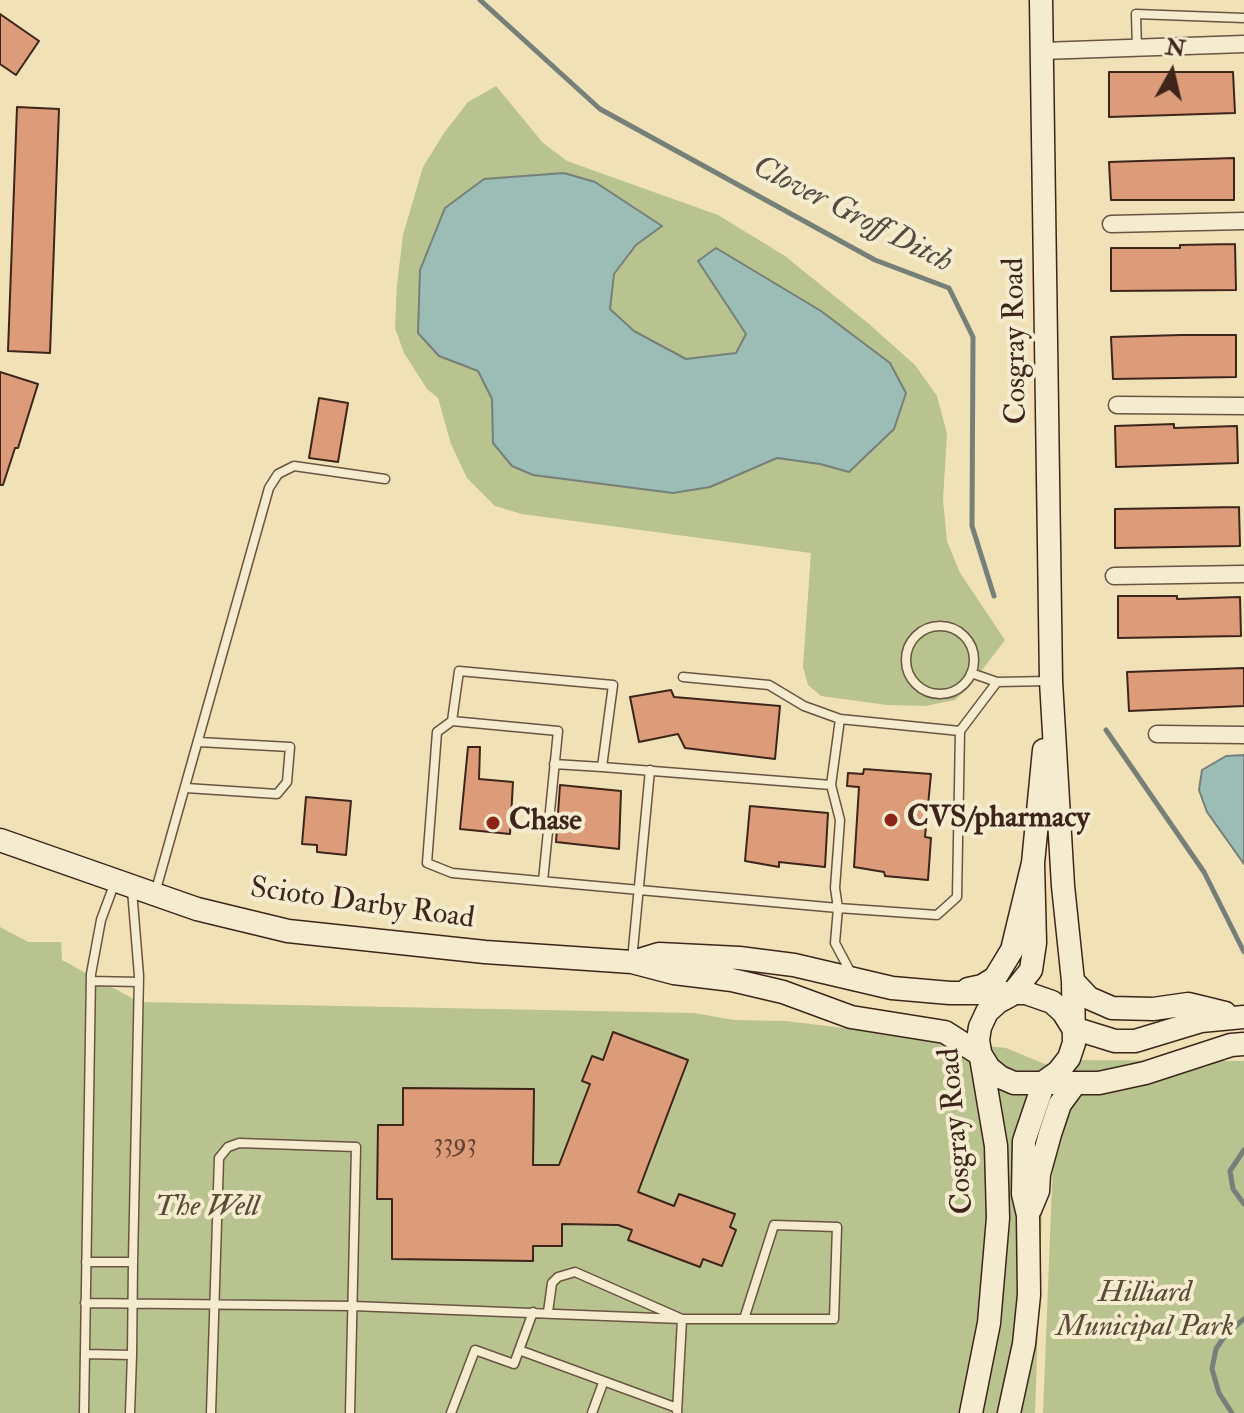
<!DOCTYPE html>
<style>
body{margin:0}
#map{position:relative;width:1244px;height:1413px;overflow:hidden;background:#f0e1b7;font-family:"IM FELL Double Pica",serif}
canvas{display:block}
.north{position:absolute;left:1132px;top:32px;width:80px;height:80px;-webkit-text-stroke:6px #f5ecd0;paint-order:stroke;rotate:8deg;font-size:22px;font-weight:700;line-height:32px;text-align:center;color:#3d251a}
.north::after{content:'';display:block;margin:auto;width:28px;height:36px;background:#3d251a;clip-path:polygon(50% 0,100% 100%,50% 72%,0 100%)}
</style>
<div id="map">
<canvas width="1244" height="1413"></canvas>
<div class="north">N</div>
</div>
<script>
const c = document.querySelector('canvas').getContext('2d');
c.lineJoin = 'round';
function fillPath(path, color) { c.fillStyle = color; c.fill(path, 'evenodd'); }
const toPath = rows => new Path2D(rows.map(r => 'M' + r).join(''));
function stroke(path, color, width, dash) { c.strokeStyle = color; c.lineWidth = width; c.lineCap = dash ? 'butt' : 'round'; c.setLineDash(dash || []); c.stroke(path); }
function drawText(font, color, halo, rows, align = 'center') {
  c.font = font + ' "IM FELL Double Pica",serif'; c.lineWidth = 8; c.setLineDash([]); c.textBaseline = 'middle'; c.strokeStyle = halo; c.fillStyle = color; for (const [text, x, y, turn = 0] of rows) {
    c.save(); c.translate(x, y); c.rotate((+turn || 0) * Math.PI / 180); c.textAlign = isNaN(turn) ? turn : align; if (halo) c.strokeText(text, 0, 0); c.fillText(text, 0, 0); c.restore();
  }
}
fillPath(toPath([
 [496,86,543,143,567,161,718,215,785,256,869,324,915,365,937,396,947,434,943,500,947,541,960,573,1005,640,969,687,955,700,925,706,887,705,821,696,808,685,803,667,811,553,522,514,495,506,467,478,451,444,438,398,427,389,404,353,395,328,397,285,403,235,423,167,444,133,468,102],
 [0,927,28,942,61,942,62,960,139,1002,694,1013,734,1020,786,1021,1006,1048,1047,1065,1035,1413,0,1413],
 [1057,1060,1244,1061,1244,1413,1043,1413]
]), '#b8c38f');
const water = toPath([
 [564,173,595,182,662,226,636,245,614,274,610,309,634,331,686,359,736,353,746,334,698,261,716,248,821,311,890,363,906,393,894,429,849,472,820,464,777,458,710,487,673,493,533,475,512,466,493,443,492,399,478,371,439,356,418,333,420,270,445,208,484,179,564,173],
 [1244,755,1244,864,1207,812,1199,790,1202,770,1226,756,1244,755]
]);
fillPath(water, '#9cbcb6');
stroke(water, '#768078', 2);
stroke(toPath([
 [480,0,600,109,875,260,949,288,973,337,972,526,994,596],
 [1106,730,1204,872,1244,952],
 [1244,1150,1230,1171,1233,1189,1244,1204],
 [1232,1413,1219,1393,1212,1369,1216,1349,1226,1334,1244,1319]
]), '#768078', 5);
const building = toPath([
 [0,14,39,41,16,75,0,64,0,14],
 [1109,72,1233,72,1235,113,1109,117,1109,72],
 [17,107,59,109,50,353,8,351,17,107],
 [1234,158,1234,200,1111,200,1109,162,1234,158],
 [1235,244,1236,290,1111,291,1111,248,1180,248,1180,245,1235,244],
 [1181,335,1236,335,1236,377,1113,379,1111,337,1181,335],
 [0,372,38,384,18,448,15,448,3,485,0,485,0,372],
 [319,398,348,403,338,462,309,458,319,398],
 [1174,424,1174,428,1237,426,1238,463,1116,467,1115,426,1174,424],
 [1239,507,1240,546,1115,548,1115,509,1239,507],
 [1118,596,1177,596,1177,599,1240,597,1241,636,1118,638,1118,596],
 [1244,668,1244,706,1129,711,1127,672,1244,668],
 [671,690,674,697,780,706,775,759,685,748,678,734,639,742,630,697,671,690],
 [468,747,480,747,479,779,513,782,510,834,460,829,468,747],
 [864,769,931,774,925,837,931,838,928,880,885,876,884,872,854,867,859,787,847,786,848,773,863,774,864,769],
 [560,785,621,791,619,849,556,842,560,785],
 [306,797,351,801,346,855,317,852,317,845,302,844,306,797],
 [750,806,828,813,825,867,779,862,779,867,745,861,750,806],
 [613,1032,688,1060,638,1192,674,1206,679,1194,735,1214,730,1227,736,1230,722,1266,703,1259,700,1267,628,1240,632,1230,618,1225,562,1224,562,1246,533,1246,533,1261,392,1259,392,1199,377,1199,378,1125,403,1125,403,1088,534,1089,533,1165,559,1165,590,1084,582,1081,592,1056,603,1060,613,1032]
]);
fillPath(building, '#dd9c79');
stroke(building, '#3d251a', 2);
const service = toPath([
 [1137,49,1136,14,1244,18],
 '906 660a34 34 0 1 1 68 0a34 34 0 1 1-68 0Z',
 [971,673,997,682,1049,681],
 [683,677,769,685,804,706,840,719,960,731],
 [840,719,831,785,840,820,835,888,838,908,835,943,852,975],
 [452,721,558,731,543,881],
 [554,764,602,767],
 [831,785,602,767,613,685,459,671,452,721,437,732,427,863,452,873,838,908,937,915,957,897,960,731,997,682],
 [186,788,277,794,287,782,290,747,199,742],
 [155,893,269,488,278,474,294,466,385,479],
 [632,960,650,770],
 [91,981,139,982],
 [86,1262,133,1262,139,976,132,890],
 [85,1303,353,1306,682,1319,834,1319,837,1227,774,1225,744,1319],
 [548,1312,552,1283,558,1277,575,1272,682,1319,677,1413],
 [519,1350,677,1408],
 [85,1354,132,1355,130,1413],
 [132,1355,133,1262],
 [84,1413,91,974,101,920,115,882],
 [211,1413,219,1158,228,1147,239,1143,356,1147,350,1413],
 [451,1413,475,1350,514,1364,533,1312],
 [592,1413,603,1383]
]);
const minor = toPath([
 [1042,51,1244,44],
 [1111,224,1244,221],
 [1117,405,1244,406],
 [1114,576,1244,574],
 [1157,734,1244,735]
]);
const secondary = toPath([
 [0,840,197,909,288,931,485,952,632,962,674,973,732,980,783,992,851,1017,945,1032,981,1055,989,1068,1000,1077,1014,1083,1099,1083,1145,1073,1231,1045,1244,1044],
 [633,962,659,954,739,958,794,965,892,988,950,993,1026,993,1052,1002,1063,1012,1073,1028,1115,1041,1135,1041,1201,1021,1244,1017],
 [1073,981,1089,998,1112,1008,1153,1009,1188,1004,1225,1013],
 [968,989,982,986,995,978,1012,950,1033,863,1044,750],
 [1030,1210,1038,1191,1039,1174,1050,1134,1060,1104,1074,1085],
 [971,1413,989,1323,998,1218,996,1146,978,1040,980,1027,987,1012,998,1002,1011,995,1031,970,1035,943,1033,863],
 [1009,1413,1024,1344,1029,1295,1028,1215,1023,1194,1024,1141,1044,1082,1058,1072,1069,1058,1074,1043,1073,981,1063,886,1051,681,1041,0]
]);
stroke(service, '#6a5441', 11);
stroke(minor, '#6a5441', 19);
stroke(secondary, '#3d251a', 25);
stroke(service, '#f5ecd0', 8);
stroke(minor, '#f5ecd0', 16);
stroke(secondary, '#f5ecd0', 22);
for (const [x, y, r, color] of [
 [891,820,8,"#8f2418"],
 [493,823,8,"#8f2418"]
]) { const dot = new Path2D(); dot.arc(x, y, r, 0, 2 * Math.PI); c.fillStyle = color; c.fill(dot); stroke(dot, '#f5ecd0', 3); }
drawText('26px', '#654332', null, [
 ["3393",455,1145]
]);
drawText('30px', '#3d251a', '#f5ecd0', [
 ["Cosgray Road",1017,341,-91],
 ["Scioto Darby Road",362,905,8],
 ["Cosgray Road",958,1131,-95]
]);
drawText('bold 30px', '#3d251a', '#f5ecd0', [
 ["CVS/pharmacy",907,820],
 ["Chase",509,823]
], 'left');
drawText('italic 30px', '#5c4c37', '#f5ecd0', [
 ["The Well",207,1209],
 ["Hilliard",1145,1295],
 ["Municipal Park",1145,1329]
]);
drawText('italic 32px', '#554b41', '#f5ecd0', [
 ["Clover Groff Ditch",852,216,27]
]);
</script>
